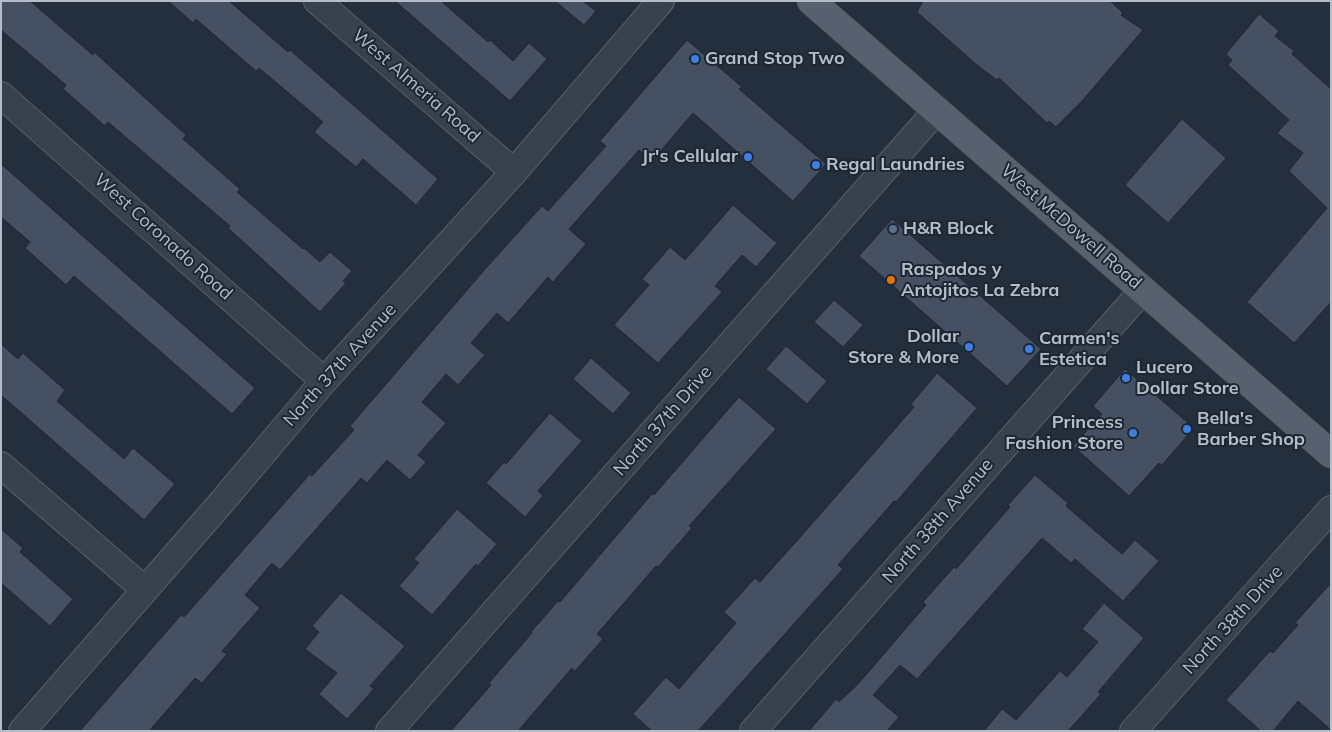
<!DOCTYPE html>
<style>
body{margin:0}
#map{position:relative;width:1332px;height:732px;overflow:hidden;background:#242f3e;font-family:Mulish,sans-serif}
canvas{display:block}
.frame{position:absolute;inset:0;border:2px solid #b4bcc9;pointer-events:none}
</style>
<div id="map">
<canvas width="1332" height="732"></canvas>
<div class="frame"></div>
</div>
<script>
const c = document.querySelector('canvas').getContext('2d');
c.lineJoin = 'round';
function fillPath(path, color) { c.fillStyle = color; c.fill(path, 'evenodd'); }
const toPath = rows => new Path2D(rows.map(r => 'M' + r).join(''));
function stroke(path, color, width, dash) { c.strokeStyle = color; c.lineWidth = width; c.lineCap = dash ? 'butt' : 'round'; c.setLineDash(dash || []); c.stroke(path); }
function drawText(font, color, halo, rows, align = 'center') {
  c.font = font + ' Mulish,sans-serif'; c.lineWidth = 4; c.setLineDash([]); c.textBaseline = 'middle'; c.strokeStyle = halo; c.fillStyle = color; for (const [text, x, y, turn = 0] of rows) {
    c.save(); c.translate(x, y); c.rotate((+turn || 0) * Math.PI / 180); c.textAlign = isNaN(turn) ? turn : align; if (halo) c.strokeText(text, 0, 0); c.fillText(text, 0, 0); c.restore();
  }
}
const building = toPath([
 [1,1,30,1,93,55,94,52,186,135,183,139,240,189,237,192,303,249,304,248,320,262,330,252,352,271,343,281,346,283,320,312,228,228,230,226,108,122,105,126,63,89,66,85,1,30,1,1],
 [168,1,229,1,288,52,290,50,438,179,416,205,363,159,356,167,314,132,323,122,259,68,256,71,196,19,193,23,168,1],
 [395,1,441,1,488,42,490,40,513,61,529,43,547,59,510,101,395,1],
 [555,1,583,1,596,11,584,25,555,1],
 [923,1,1110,1,1123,13,1121,15,1143,30,1082,101,1056,127,1049,121,1047,123,999,78,997,80,977,65,917,12,923,1],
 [1259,14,1279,31,1275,36,1294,51,1292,54,1331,89,1331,302,1294,343,1247,302,1327,208,1289,171,1303,153,1277,133,1289,120,1228,65,1232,60,1226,54,1259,14],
 [687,40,742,87,739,89,826,164,793,201,693,113,652,161,639,150,569,229,586,244,553,282,548,277,508,323,497,313,471,343,485,355,458,385,446,374,422,402,446,423,418,455,426,462,410,480,387,460,367,483,361,478,280,570,272,563,245,595,260,608,222,651,227,654,202,683,195,678,149,731,80,731,181,615,184,617,310,474,312,476,354,430,350,426,487,267,542,206,548,211,606,146,600,141,687,40],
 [1182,119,1226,158,1168,223,1125,185,1182,119],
 [1,164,255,388,232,414,74,276,66,285,25,248,30,242,1,217,1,164],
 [733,205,777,243,756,267,742,255,715,286,722,292,658,363,614,325,649,285,642,279,670,247,685,260,733,205],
 [892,219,1041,349,1007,386,859,256,892,219],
 [834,300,863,325,843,347,814,322,834,300],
 [1,344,18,359,23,353,65,390,57,401,124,459,133,448,175,484,144,520,1,395,1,344],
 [786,346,827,381,807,404,766,369,786,346],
 [591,358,631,393,613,414,573,379,591,358],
 [1125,369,1194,428,1162,465,1159,463,1129,496,1073,446,1102,414,1093,406,1125,369],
 [937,373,977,408,896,502,894,501,838,565,843,569,698,731,652,731,633,714,666,677,679,689,736,623,724,612,755,578,760,582,803,534,914,407,911,404,937,373],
 [739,397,776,429,689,526,692,528,658,567,656,566,597,634,603,639,575,671,572,668,518,731,451,731,491,685,489,683,532,633,531,632,558,601,560,602,652,494,654,495,739,397],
 [550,413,582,441,538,491,543,496,525,517,486,483,504,462,506,464,550,413],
 [1035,475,1068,503,1066,506,1122,554,1135,540,1159,561,1123,601,1075,559,1071,563,1042,538,917,679,900,665,873,695,899,717,887,731,809,731,836,699,839,702,859,683,926,605,923,602,954,567,956,569,1010,507,1008,505,1035,475],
 [457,509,497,544,478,566,476,564,432,615,399,586,419,563,414,559,457,509],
 [1,529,23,548,20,552,73,599,50,626,1,583,1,529],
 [1331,583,1331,730,1298,701,1273,731,1261,731,1226,700,1270,651,1273,653,1298,625,1295,623,1331,583],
 [341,593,405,646,370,686,374,689,347,719,319,694,337,673,305,649,319,632,312,626,341,593],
 [1104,603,1144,638,1098,692,1101,694,1068,731,984,731,1002,709,1016,720,1060,671,1067,677,1098,642,1082,629,1104,603]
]);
fillPath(building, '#455162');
stroke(building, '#1f2835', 1);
const street = toPath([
 [317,1,514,172],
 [1,95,324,381],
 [1,465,145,590],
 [22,731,220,504,324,381,514,172,661,1],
 [389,731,937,110],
 [753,731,1143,290],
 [1133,731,1331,509]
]);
const primary = toPath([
 [811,1,1331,454]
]);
stroke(street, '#565f6c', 28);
stroke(primary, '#414a57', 29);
stroke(street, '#38414e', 26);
stroke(primary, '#56606e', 28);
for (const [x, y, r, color] of [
 [695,59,5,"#3f7fe0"],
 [748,157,5,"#3f7fe0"],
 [816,165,5,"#3f7fe0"],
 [893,229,5,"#5c6f8a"],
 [891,280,5,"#e8710a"],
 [969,347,5,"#3f7fe0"],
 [1029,349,5,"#3f7fe0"],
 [1126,378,5,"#3f7fe0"],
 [1187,429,5,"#3f7fe0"],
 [1133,433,5,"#3f7fe0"]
]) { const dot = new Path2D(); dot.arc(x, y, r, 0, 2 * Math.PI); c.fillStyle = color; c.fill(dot); stroke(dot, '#1d2633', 2); }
drawText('bold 18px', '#b4bcc9', '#1d2633', [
 ["Grand Stop Two",705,59],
 ["Jr's Cellular",738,157,"right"],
 ["Regal Laundries",826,165],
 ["H&R Block",903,229],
 ["Raspados y",901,270],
 ["Antojitos La Zebra",901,291],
 ["Dollar",959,337,"right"],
 ["Store & More",959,358,"right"],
 ["Carmen's",1039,339],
 ["Estetica",1039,360],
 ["Lucero",1136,368],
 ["Dollar Store",1136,389],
 ["Bella's",1197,419],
 ["Barber Shop",1197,440],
 ["Princess",1123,423,"right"],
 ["Fashion Store",1123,444,"right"]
], 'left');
drawText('18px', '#b4bcc9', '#1d2633', [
 ["West Almeria Road",416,86,41],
 ["West McDowell Road",1071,227,41],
 ["West Coronado Road",163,237,42],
 ["North 37th Avenue",340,365,-48],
 ["North 37th Drive",663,421,-49],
 ["North 38th Avenue",938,521,-49],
 ["North 38th Drive",1233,620,-48]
]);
</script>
